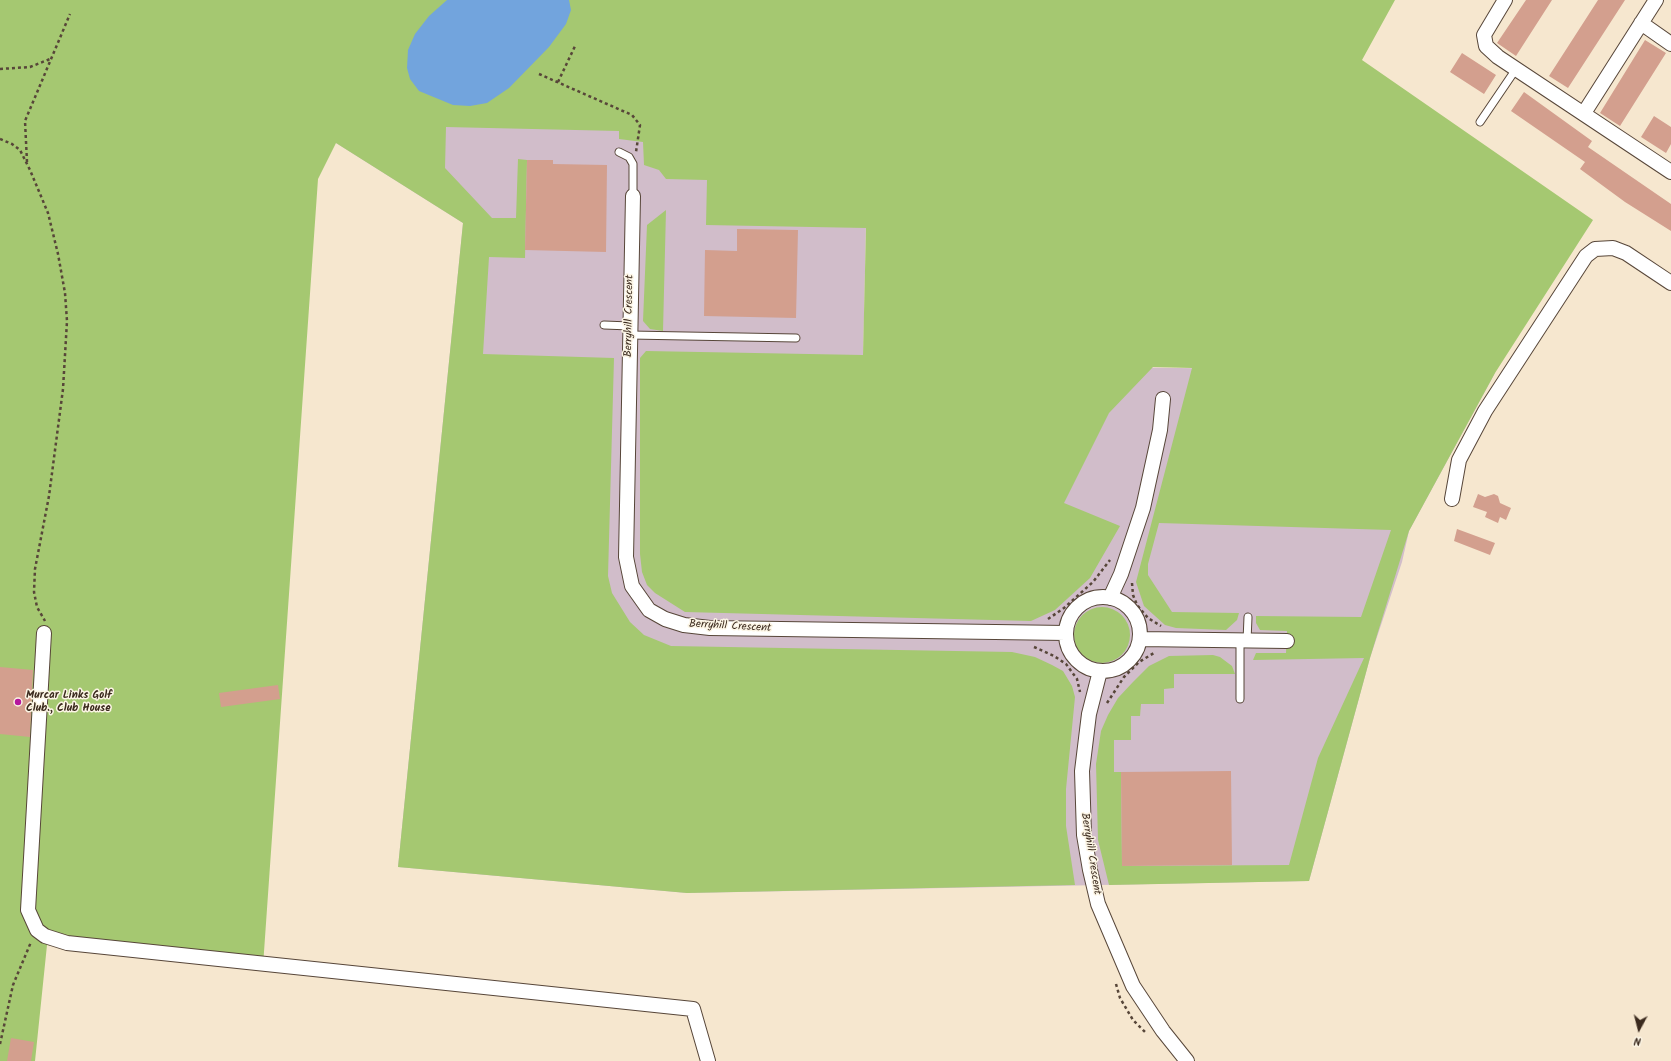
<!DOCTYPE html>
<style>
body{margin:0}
#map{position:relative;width:1671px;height:1061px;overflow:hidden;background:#f6e7cf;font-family:Kalam,sans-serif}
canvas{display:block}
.north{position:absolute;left:1619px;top:1009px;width:40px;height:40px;-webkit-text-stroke:3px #fcf5e5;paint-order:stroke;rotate:187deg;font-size:11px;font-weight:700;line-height:16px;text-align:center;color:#3b2a1e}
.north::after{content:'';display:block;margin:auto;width:14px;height:18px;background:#3b2a1e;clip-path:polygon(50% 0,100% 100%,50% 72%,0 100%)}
</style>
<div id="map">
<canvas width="1671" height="1061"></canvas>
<div class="north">N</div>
</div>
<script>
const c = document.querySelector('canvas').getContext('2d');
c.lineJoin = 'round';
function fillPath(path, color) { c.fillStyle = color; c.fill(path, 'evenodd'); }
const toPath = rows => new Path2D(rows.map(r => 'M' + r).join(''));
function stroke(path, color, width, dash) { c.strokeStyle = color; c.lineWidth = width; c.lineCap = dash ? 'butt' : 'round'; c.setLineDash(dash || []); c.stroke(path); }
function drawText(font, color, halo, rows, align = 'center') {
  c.font = font + ' Kalam,sans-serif'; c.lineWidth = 3; c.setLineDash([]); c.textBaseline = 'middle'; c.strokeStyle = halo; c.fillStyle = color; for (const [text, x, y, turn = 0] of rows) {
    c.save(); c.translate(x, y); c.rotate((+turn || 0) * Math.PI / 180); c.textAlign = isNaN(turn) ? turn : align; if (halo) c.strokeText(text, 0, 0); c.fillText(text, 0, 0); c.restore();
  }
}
fillPath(toPath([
 [410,0,868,133,863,363,1495,373,1409,531,1402,562,1370,658,1309,881,687,893,398,867,463,223,336,143]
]), '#d1bdca');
fillPath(toPath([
 [0,0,1395,0,1362,60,1593,220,1495,373,1409,531,1370,658,1309,881,1109,885,1098,840,1096,764,1101,731,1108,715,1118,698,1133,682,1149,666,1169,656,1213,655,1220,657,1232,666,1235,674,1174,674,1174,688,1164,689,1164,704,1141,704,1140,716,1131,716,1131,740,1114,740,1114,772,1121,772,1122,866,1289,865,1318,758,1364,658,1253,660,1256,653,1286,653,1287,631,1260,630,1256,623,1256,616,1361,617,1391,530,1159,523,1148,564,1148,575,1172,612,1239,613,1237,620,1226,630,1176,628,1165,625,1144,606,1136,582,1192,368,1153,367,1109,413,1064,503,1120,526,1090,578,1055,610,1031,621,685,612,655,593,647,585,642,572,640,554,640,358,646,351,863,355,866,228,706,225,707,180,666,179,659,170,644,165,643,142,619,139,619,131,446,127,445,168,492,218,516,218,518,159,527,160,525,258,489,257,483,354,614,358,608,576,612,593,630,622,644,635,671,646,1012,652,1035,657,1052,665,1063,671,1072,686,1075,697,1066,789,1066,826,1075,885,687,893,398,867,463,223,336,143,318,179,263,966,47,945,35,1061,0,1061],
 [666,210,663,331,650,329,643,321,647,225],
 '1074 635a28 28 0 1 1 56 0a28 28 0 1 1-56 0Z'
]), '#a5c871');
fillPath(toPath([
 [447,0,569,0,571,10,566,24,549,47,509,88,487,103,470,106,453,105,419,91,410,79,407,68,408,50,415,34,429,16]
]), '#72a4dd');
fillPath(toPath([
 [1526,0,1552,0,1516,56,1497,43],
 [1598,0,1625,0,1568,88,1549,76],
 [1645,40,1666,53,1620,126,1600,113],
 [1462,53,1496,75,1484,94,1450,72],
 [1524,92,1592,141,1588,147,1671,204,1671,231,1625,202,1580,169,1585,162,1511,111],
 [1654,116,1671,127,1671,144,1666,153,1641,137],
 [527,160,553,160,553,164,607,165,606,252,525,250],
 [737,229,798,230,796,318,704,316,705,250,737,251],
 [1478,494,1485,497,1494,494,1498,496,1500,503,1511,508,1506,520,1500,517,1498,523,1485,517,1487,512,1473,507],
 [1457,529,1495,543,1490,555,1454,541],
 [0,667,33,670,30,737,0,734],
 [278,685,280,699,221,707,219,693],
 [1231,771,1232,865,1122,866,1121,772],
 [11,1038,34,1042,31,1061,7,1061]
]), '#d39f8e');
const lane = toPath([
 [1480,122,1516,69],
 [619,152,629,157,633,164,633,196],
 [604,325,630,326],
 [630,335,796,338],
 [1247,641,1248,617],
 [1240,699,1240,641]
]);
const street = toPath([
 [1505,0,1484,35,1486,46,1498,57,1671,172],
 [1641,23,1671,44],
 [1584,113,1656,0],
 [633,196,626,557,632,586,649,610,665,619,684,625,710,628,1066,633],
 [1452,499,1459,460,1485,411,1586,256,1595,249,1613,248,1626,253,1671,283],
 '1066 634a37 37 0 1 1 74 0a37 37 0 1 1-74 0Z',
 [1110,598,1121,574,1143,508,1160,430,1163,399],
 [44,633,28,910,37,930,45,936,67,943,693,1009,708,1061],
 [1140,639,1287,641],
 [1100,671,1089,714,1082,771,1084,835,1090,870,1098,904,1133,986,1163,1031,1187,1061]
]);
stroke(lane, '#574639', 9);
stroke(street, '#574639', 16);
stroke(toPath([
 [0,69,30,67,50,59],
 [539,74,632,115,640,125,636,152],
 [558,82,576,44],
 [0,139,12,144,20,150,30,170,48,213,58,254,65,293,67,321,63,389,49,496,35,569,34,592,37,607,45,621],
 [27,162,25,121,70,14],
 [1132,583,1133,595,1137,605,1148,618,1161,626],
 [1048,619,1064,608,1093,582,1110,560],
 [1034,647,1054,656,1066,664,1077,679,1080,692],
 [1107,703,1124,677,1139,662,1154,653],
 [1116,984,1120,998,1133,1020,1146,1033],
 [0,1044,13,985,31,942]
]), '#574639', 2.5, [3, 3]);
stroke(lane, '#fff', 7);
stroke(street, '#fff', 14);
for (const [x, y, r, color] of [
 [18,702,4,"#b5179e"]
]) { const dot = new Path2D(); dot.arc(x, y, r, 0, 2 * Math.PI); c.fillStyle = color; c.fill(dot); stroke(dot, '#fcf5e5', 1.5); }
drawText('11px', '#3b2a1e', '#fcf5e5', [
 ["Berryhill Crescent",630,316,-89],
 ["Berryhill Crescent",730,627,3],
 ["Berryhill Crescent",1090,854,81]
]);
drawText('bold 11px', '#3b2a1e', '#fcf5e5', [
 ["Murcar Links Golf",26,696],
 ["Club., Club House",26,709]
], 'left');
</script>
